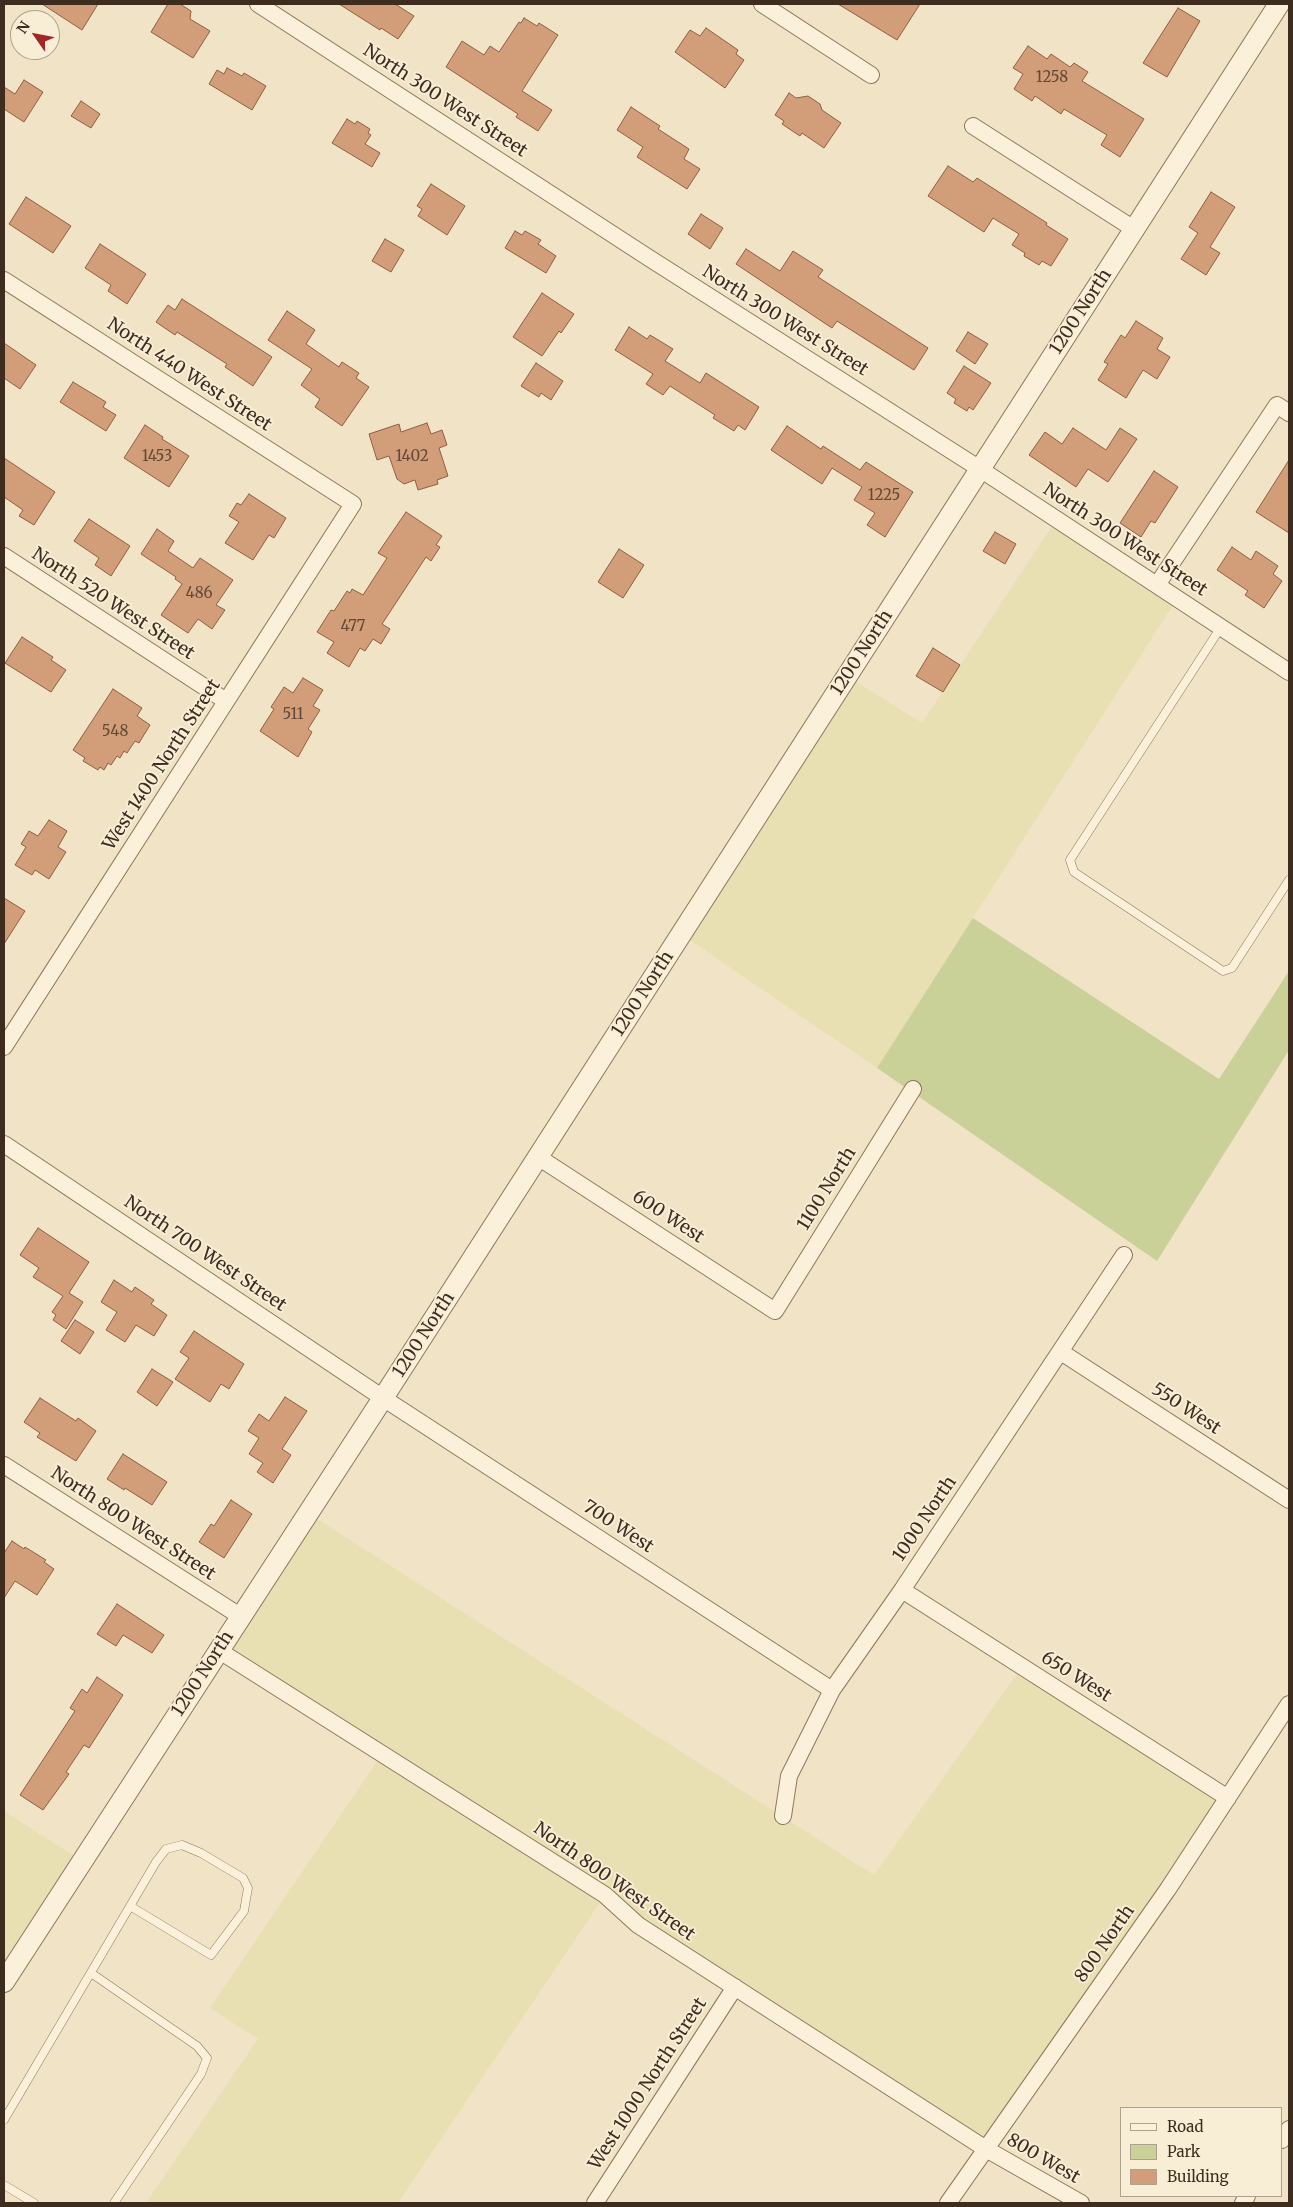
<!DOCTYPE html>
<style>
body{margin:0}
#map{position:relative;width:1293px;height:2207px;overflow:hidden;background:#f1e4c6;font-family:Merriweather,serif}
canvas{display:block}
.frame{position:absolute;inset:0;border:5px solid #3e2d1f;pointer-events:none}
.legend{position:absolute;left:1120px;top:2107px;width:162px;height:90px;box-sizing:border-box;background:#f8eed6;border:1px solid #aea18d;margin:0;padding:6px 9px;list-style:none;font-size:15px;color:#3e2d1f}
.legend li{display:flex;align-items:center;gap:10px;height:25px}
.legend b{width:25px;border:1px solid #aea18d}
.north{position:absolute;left:10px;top:10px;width:50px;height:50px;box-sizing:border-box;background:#f8eed6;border:1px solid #aea18d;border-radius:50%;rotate:303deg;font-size:14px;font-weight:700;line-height:20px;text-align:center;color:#3e2d1f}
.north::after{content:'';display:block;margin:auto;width:18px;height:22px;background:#a22527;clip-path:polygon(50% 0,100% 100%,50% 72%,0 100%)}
</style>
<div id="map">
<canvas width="1293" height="2207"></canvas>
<div class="frame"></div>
<ul class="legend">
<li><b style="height:6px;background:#fbf1da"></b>Road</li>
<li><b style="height:14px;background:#cad198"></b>Park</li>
<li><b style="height:14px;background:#d29e79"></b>Building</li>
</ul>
<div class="north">N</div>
</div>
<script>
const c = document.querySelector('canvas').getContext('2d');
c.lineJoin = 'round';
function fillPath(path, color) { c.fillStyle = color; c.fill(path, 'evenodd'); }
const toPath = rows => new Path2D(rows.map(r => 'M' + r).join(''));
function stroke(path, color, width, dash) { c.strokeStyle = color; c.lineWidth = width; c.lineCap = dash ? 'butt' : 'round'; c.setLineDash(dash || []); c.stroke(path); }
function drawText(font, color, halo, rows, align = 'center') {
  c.font = font + ' Merriweather,serif'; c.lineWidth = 4; c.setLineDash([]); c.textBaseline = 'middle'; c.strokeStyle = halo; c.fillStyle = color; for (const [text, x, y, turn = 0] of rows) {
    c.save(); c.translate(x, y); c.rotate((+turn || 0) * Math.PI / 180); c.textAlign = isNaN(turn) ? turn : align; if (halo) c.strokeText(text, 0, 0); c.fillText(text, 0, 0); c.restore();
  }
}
fillPath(toPath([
 [1057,519,1177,599,877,1068,681,934,847,676,922,723],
 [308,1513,874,1875,1022,1667,1228,1798,986,2149,605,1895,398,2203,146,2203,258,2039,210,2008,382,1754,218,1650],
 [4,1811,82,1861,4,1982]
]), '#e8dfb2');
fillPath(toPath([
 [973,918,1219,1079,1289,971,1289,1050,1157,1261,877,1068]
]), '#cad198');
const building = toPath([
 [42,4,98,4,82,30,42,4],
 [168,4,180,4,191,11,190,19,210,31,193,58,151,32,168,4],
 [339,4,395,4,414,16,398,39,381,28,380,30,339,4],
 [838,4,920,4,897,40,838,4],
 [1178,8,1200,21,1167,77,1143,63,1178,8],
 [524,18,537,26,539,23,558,35,522,91,552,110,538,131,516,117,518,114,446,67,462,41,484,55,490,46,499,52,519,22,521,23,524,18],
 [706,28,738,50,736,54,744,60,725,88,675,52,690,30,700,36,706,28],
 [1028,46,1047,59,1051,54,1070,67,1074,63,1088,72,1082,81,1144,119,1120,157,1101,145,1107,135,1064,109,1061,114,1035,96,1032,101,1014,89,1023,74,1013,68,1028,46],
 [227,68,242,76,244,73,266,86,252,110,209,84,217,70,224,74,227,68],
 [24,80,43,92,24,122,4,109,4,87,15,94,24,80],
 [789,93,796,98,808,96,820,104,822,110,841,123,824,148,802,133,800,136,782,124,784,121,775,115,789,93],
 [81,101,100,114,91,128,71,116,81,101],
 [631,107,660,126,658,129,689,149,684,159,700,169,687,189,637,157,643,147,617,130,631,107],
 [347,119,355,124,357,121,370,129,368,133,371,135,365,144,380,153,372,167,332,143,347,119],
 [948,166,973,182,977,178,1047,223,1046,225,1068,239,1051,266,1042,261,1039,265,1024,256,1025,253,1012,245,1019,234,993,218,984,232,928,196,948,166],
 [431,184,465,206,447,235,418,216,422,209,417,206,431,184],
 [1211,192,1235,207,1210,247,1220,253,1206,275,1181,259,1198,233,1189,227,1211,192],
 [26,197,71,226,53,253,9,224,26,197],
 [701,214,723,228,710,249,688,234,701,214],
 [515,231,522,235,525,231,541,240,538,244,556,256,546,273,505,248,515,231],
 [385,239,404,250,391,272,372,261,385,239],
 [100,244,146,274,127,304,108,291,111,285,85,268,100,244],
 [746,249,780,271,793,251,823,270,818,277,928,348,914,370,837,321,832,328,736,264,746,249],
 [542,293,574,314,561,333,559,331,542,356,513,337,542,293],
 [182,299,272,357,253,386,225,367,227,364,177,332,175,335,156,322,168,305,175,310,182,299],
 [287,311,315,330,306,344,339,367,342,362,359,373,356,378,369,387,342,426,315,407,320,399,301,385,312,369,268,340,287,311],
 [1136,321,1163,338,1157,349,1170,357,1157,379,1143,370,1126,398,1098,380,1108,364,1104,362,1121,335,1125,338,1136,321],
 [629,327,647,339,650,335,673,349,665,361,700,383,706,373,759,407,745,430,738,425,734,431,713,418,715,415,670,386,663,395,646,384,653,374,615,350,629,327],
 [968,332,988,344,975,364,956,351,968,332],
 [4,343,36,365,20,389,4,378,4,343],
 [536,363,563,381,551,400,541,393,539,397,521,386,536,363],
 [964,366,991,383,973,410,969,407,967,411,954,403,956,399,947,393,964,366],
 [73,382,106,402,103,407,116,415,106,431,60,402,73,382],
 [427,423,431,434,442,430,447,445,439,448,448,476,437,480,438,484,418,490,415,480,404,484,397,479,389,456,377,460,369,434,399,424,401,432,427,423],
 [145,425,163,437,162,439,189,456,169,487,124,458,145,425],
 [787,426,821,449,823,446,860,470,866,462,913,492,885,537,867,525,875,513,854,500,862,487,832,468,822,484,771,450,787,426],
 [1073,428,1106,450,1120,428,1137,439,1108,482,1088,469,1076,487,1029,455,1045,432,1062,444,1073,428],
 [4,458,55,492,34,525,19,516,23,510,4,497,4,458],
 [1289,460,1289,533,1256,512,1289,460],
 [1154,471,1178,487,1155,523,1151,521,1141,537,1120,523,1154,471],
 [249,494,286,518,274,538,269,535,253,560,225,543,239,522,229,516,237,503,241,505,249,494],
 [406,512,442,536,436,545,440,547,431,561,426,557,382,624,390,629,381,644,373,639,365,651,360,648,349,667,327,653,334,642,317,632,331,610,334,611,347,591,350,593,352,589,363,595,387,558,378,553,406,512],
 [89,519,130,546,111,576,95,565,99,558,74,541,89,519],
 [157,529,174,541,168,551,193,568,200,558,233,580,216,605,225,610,212,629,198,619,188,633,161,615,182,584,175,579,176,577,141,554,157,529],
 [995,532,1016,544,1005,564,983,551,995,532],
 [1232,547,1251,560,1256,551,1278,566,1273,574,1282,581,1264,608,1245,595,1248,591,1217,570,1232,547],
 [619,549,644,565,623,598,598,582,619,549],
 [22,637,53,657,51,660,66,670,51,692,5,663,22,637],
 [933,648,960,665,943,692,916,676,933,648],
 [303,678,323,690,313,706,320,710,308,729,312,732,298,757,260,731,274,709,271,707,284,687,293,693,303,678],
 [113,689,142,708,137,716,150,725,139,743,135,741,127,753,124,751,120,758,117,756,111,765,108,763,104,770,100,767,98,770,83,761,85,758,73,750,113,689],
 [49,820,67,831,58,847,66,852,49,879,35,870,32,875,15,865,26,847,21,844,29,831,38,836,49,820],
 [4,898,25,911,4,944,4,898],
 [38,1228,89,1262,69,1293,83,1302,66,1329,53,1320,56,1315,52,1312,63,1296,33,1277,39,1268,20,1255,38,1228],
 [114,1280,132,1292,135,1287,154,1300,151,1304,167,1315,154,1336,136,1325,125,1342,106,1330,117,1312,101,1302,114,1280],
 [75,1320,94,1332,80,1354,61,1341,75,1320],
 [194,1331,244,1364,229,1389,221,1384,210,1402,175,1379,189,1358,180,1352,194,1331],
 [152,1369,173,1382,157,1406,137,1392,152,1369],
 [285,1397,307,1411,282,1449,291,1455,273,1483,257,1472,263,1463,249,1454,259,1438,248,1431,259,1414,269,1421,285,1397],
 [40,1398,76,1421,78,1418,96,1431,76,1461,37,1437,40,1433,24,1422,40,1398],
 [123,1454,167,1482,152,1505,125,1488,124,1490,107,1479,123,1454],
 [231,1500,252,1514,224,1558,199,1542,211,1524,214,1526,231,1500],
 [12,1541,24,1549,25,1547,46,1560,44,1562,54,1569,37,1595,15,1581,4,1598,4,1553,12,1541],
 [117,1604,164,1635,152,1653,123,1635,116,1646,97,1634,117,1604],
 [97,1677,123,1695,89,1748,84,1745,66,1772,69,1774,43,1810,20,1795,75,1711,70,1708,82,1689,87,1693,97,1677]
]);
fillPath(building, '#d29e79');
stroke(building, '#8f5e3e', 1);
const service = toPath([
 [1221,627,1070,860,1074,872,1223,971,1232,968,1289,880],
 [91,1973,197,2046,207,2058,201,2074,114,2203],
 [4,2120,156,1862,166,1849,182,1845,201,1853,243,1878,248,1888,244,1911,211,1955,130,1906],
 [4,2185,34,2203]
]);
const minor = toPath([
 [258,4,649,258,980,469,1289,672],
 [762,4,871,75],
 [973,126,1134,229],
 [4,280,353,504,4,1047],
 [4,556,226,701],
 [1157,585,1277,405,1289,413],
 [4,1144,383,1398,832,1690],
 [538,1157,775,1311,913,1089],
 [1061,1352,1289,1500],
 [4,1465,240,1616],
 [902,1590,1228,1798],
 [218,1650,605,1895,638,1925,986,2149,1081,2203],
 [783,1816,789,1776,832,1690,902,1590,1124,1255],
 [1282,2140,1289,2129],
 [595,2203,735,1987],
 [948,2203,1168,1889,1289,1704],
 [1243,2203,1247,2196]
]);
const tertiary = toPath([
 [4,1982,383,1398,1279,4]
]);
stroke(service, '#8e755a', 9);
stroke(minor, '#8e755a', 18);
stroke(tertiary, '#8e755a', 22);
stroke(service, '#fbf1da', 8);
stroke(minor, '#fbf1da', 16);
stroke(tertiary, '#fbf1da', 20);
drawText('15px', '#634936', null, [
 ["1258",1052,78],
 ["1453",157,457],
 ["1402",412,457],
 ["1225",884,496],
 ["486",199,594],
 ["477",353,627],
 ["511",293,715],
 ["548",115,732]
]);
drawText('18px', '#3e2d1f', '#f8eed6', [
 ["North 300 West Street",445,101,33],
 ["1200 North",1081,312,-57],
 ["North 300 West Street",785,321,32],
 ["North 440 West Street",189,375,33],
 ["North 300 West Street",1125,540,33],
 ["North 520 West Street",113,604,33],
 ["1200 North",862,653,-57],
 ["West 1400 North Street",162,765,-57],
 ["1200 North",643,994,-57],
 ["1100 North",827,1189,-58],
 ["600 West",668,1217,33],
 ["North 700 West Street",205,1254,34],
 ["1200 North",424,1335,-57],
 ["550 West",1186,1409,33],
 ["1000 North",925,1519,-56],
 ["North 800 West Street",133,1524,33],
 ["700 West",618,1527,33],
 ["1200 North",203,1674,-57],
 ["650 West",1076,1677,32],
 ["North 800 West Street",614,1882,35],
 ["800 North",1105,1944,-55],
 ["West 1000 North Street",648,2084,-57],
 ["800 West",1043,2159,30]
]);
</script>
